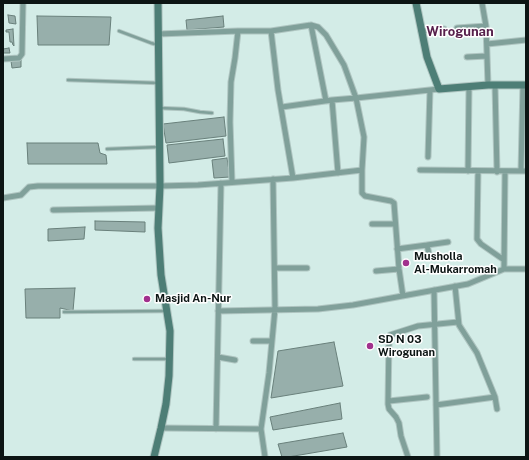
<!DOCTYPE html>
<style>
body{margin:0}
#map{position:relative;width:529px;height:460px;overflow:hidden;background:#d3ece7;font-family:"Public Sans",sans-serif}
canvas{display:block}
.frame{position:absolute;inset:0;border:4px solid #0c1514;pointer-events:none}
</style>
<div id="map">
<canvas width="529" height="460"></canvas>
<div class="frame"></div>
</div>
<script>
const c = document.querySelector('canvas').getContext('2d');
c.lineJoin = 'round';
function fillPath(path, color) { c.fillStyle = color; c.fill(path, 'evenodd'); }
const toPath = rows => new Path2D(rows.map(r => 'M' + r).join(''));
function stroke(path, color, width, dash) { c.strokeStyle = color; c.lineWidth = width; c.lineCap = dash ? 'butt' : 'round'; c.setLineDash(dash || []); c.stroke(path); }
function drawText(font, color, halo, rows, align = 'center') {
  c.font = font + ' "Public Sans",sans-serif'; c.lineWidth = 3; c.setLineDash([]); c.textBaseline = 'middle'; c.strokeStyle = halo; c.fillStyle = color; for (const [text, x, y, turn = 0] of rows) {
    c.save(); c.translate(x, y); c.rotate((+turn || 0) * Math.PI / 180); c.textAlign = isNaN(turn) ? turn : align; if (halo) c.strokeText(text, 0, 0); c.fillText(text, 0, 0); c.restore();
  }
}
const building = toPath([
 [8,15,15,16,16,24,9,23,8,15],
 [37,16,111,17,109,45,38,45,37,16],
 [223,16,224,27,187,30,186,20,223,16],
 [13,29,14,46,13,45,12,42,10,42,9,32,6,32,6,30,13,29],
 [9,48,10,53,3,53,3,49,9,48],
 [21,60,21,67,12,68,11,61,21,60],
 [224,117,226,136,166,143,163,124,224,117],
 [223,139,225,156,169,163,167,145,223,139],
 [27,143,98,143,100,153,106,155,107,164,28,164,27,143],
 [227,158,230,177,214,178,212,160,227,158],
 [95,221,145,222,145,232,95,230,95,221],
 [85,227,84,239,48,241,48,229,85,227],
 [75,288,73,311,60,308,60,318,26,318,25,289,75,288],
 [334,342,343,386,271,398,278,351,334,342],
 [340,403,342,419,273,430,270,417,340,403],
 [343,433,347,447,288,457,282,457,278,444,343,433]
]);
fillPath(building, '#97afab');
stroke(building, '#69807b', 1);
const lane = toPath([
 [119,31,151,43,158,45],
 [68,80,158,83],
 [159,108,184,109,200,112,212,113],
 [107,149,159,147],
 [64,312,166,311],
 [134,359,169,359]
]);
const street = toPath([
 [482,3,486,26,488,85],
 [311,25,326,101],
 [457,28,486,26],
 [271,31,278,90,293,178],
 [421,31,444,29],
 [158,34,238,31],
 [487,44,526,40],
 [467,57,487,56],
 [3,59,19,58,22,54,23,3],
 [495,85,497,172],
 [282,107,332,100,338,173],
 [428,157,430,90],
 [362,170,362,193,365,196,391,201,394,203,399,269,403,296],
 [420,170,526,171],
 [468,171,469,87],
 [478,171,477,239,481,244,504,260],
 [521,171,523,85],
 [232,182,230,122,231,82,235,58,238,31,271,31,311,25,318,27,326,35,344,65,356,98,332,100],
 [3,198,21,195,29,187,38,186,160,186,198,185,293,178,362,170,364,137,356,98,439,89],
 [53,210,159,208],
 [372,224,395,224],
 [427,245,448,242],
 [397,249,427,245,429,254],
 [275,268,307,268],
 [504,269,505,171],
 [376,271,399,269],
 [455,286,459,325,477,353,495,397,497,409],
 [434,290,437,457],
 [218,311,318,309,353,305,468,284,504,269,526,269],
 [253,341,272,341],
 [218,357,235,360],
 [389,401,427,397],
 [436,405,495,397],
 [161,428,261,429,265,457],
 [216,429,221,183],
 [261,429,269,373,275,309,273,179],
 [408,457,401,436,399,423,396,417,389,409,388,404,389,338,390,335,418,326,458,322]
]);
const secondary = toPath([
 [416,3,427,57,439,89,488,85,526,85],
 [154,457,161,428,166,404,169,376,170,331,161,275,158,228,160,186,158,3]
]);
stroke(lane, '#afc5c1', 4.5);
stroke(street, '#afc5c1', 7);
stroke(secondary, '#afc5c1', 9);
stroke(lane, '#80a09a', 2.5);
stroke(street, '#80a09a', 5);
stroke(secondary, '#4d7e76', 7);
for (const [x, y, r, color] of [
 [406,263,4,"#a1308d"],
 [147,299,4,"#a1308d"],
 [370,346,4,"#a1308d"]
]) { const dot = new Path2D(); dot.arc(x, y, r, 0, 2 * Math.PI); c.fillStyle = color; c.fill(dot); stroke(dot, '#fff', 1.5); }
drawText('bold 11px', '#0c1514', '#fff', [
 ["Musholla",414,257],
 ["Al-Mukarromah",414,270],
 ["Masjid An-Nur",155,299],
 ["SD N 03",378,340],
 ["Wirogunan",378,353]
], 'left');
drawText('bold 13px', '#57204c', '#fff', [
 ["Wirogunan",460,32]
]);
</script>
